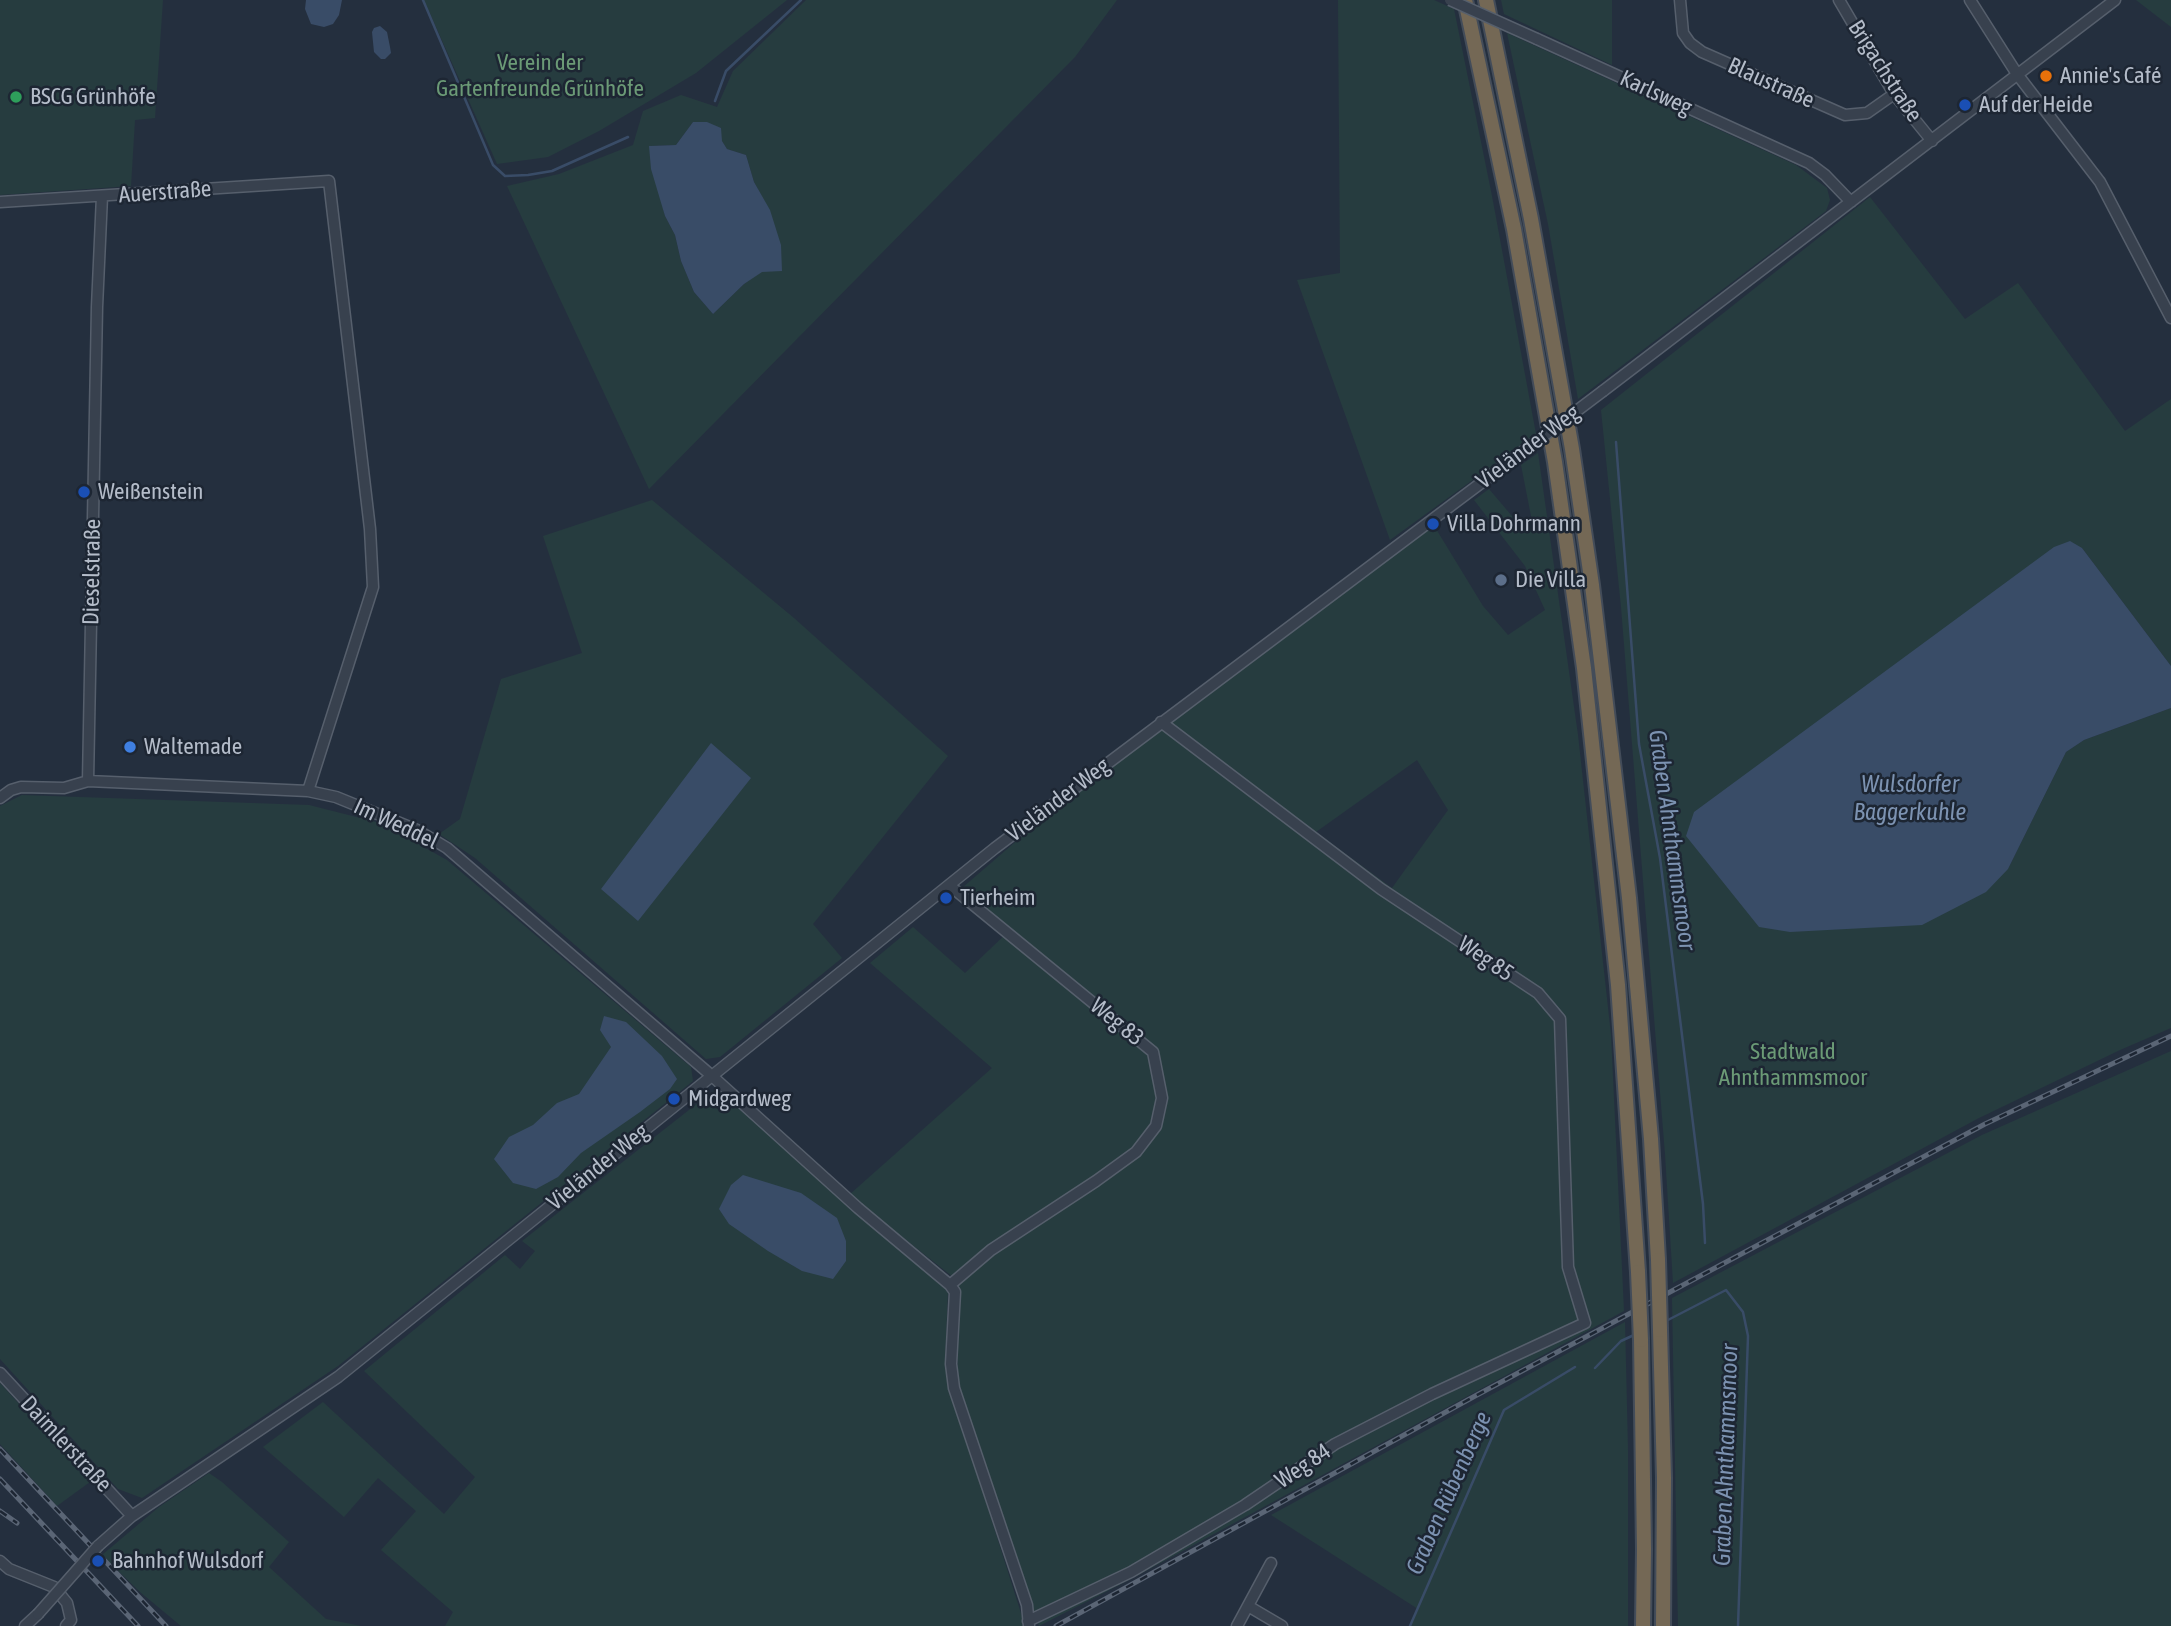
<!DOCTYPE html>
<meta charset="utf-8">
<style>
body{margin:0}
canvas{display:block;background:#242f3e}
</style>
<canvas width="2171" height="1626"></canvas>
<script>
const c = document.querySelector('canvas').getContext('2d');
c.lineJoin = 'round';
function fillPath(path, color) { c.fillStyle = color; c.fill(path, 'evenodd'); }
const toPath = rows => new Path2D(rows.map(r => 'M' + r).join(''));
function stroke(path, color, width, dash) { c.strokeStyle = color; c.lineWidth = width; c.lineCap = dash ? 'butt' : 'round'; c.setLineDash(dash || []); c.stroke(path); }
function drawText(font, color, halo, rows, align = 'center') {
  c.font = font + ' "Asap Condensed",sans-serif'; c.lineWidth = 5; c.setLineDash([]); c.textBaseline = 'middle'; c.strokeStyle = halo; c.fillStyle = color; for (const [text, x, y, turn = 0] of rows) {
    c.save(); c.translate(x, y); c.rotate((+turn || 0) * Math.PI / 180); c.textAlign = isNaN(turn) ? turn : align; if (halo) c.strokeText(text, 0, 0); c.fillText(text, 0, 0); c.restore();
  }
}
fillPath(toPath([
 [0,0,163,0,155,118,135,120,131,186,0,195],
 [424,0,787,0,696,73,599,131,548,157,497,164],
 [806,0,1117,0,1075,57,649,489,507,186,559,174,633,145,643,111,681,95,717,107,733,71],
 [693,122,722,141,727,149,746,155,754,182,769,210,781,271,762,271,744,284,713,314,694,292,681,261,675,235,665,216,650,146,676,145],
 [1338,0,1434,0,1454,9,1492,196,1536,434,1390,540,1297,280,1340,273],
 [1501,0,1612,0,1612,65,1504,14],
 [2136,0,2171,0,2171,27],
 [1507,33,1796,165,1827,188,1830,200,1826,211,1578,399,1548,224],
 [1870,197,1965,319,2018,283,2125,431,2171,399,2171,666,2082,548,2008,869,2066,752,2084,740,2171,708,2171,1028,2120,1050,1977,1119,1673,1283,1665,1154,1621,607,1601,410],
 [1538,453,1578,735,1611,1035,1624,1311,1133,1578,1039,1626,959,1390,956,1339,958,1281,849,1195,992,1068,870,963,913,927,965,973,1010,930,962,888,1035,825,1433,524,1483,606,1508,635,1545,610,1525,566,1474,500,1489,489,1523,529,1532,521,1521,465],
 [1417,760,1448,810,1392,888,1316,832],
 [652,500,794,618,948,756,813,924,842,958,720,1057,706,1059,475,858,439,834,460,819,501,679,582,653,543,536],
 [22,795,309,805,380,823,447,860,691,1067,693,1081,338,1366,142,1498,118,1489,0,1359,0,806],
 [2171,1051,2171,1626,1678,1626,1672,1298,1982,1135],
 [717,1088,948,1291,945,1362,951,1391,1025,1626,445,1626,453,1612,381,1550,416,1511,378,1478,344,1517,263,1447,323,1402,444,1514,475,1477,364,1371,505,1255,520,1269,535,1251,522,1241],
 [1625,1322,1628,1450,1628,1626,1411,1626,1418,1609,1271,1515],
 [0,1383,90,1482,57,1506,0,1444],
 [209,1473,222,1482,289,1542,269,1567,326,1619,361,1626,181,1626,140,1592,102,1555,159,1507]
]), '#263c3f');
fillPath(toPath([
 [306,0,342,0,339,15,333,24,324,27,311,24,305,9],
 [380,26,387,32,390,47,391,53,385,59,381,59,374,52,372,32,374,28],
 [693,122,707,122,721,128,722,141,727,149,746,155,754,182,770,210,781,245,782,271,762,272,744,284,713,314,694,292,681,261,675,235,665,216,651,169,649,146,676,145],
 [2070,541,2082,548,2171,666,2171,708,2084,740,2066,752,2008,869,1986,892,1922,925,1790,932,1759,927,1686,836,1694,812,2054,547],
 [711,743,751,778,638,921,601,889],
 [604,1016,626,1022,662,1056,677,1079,670,1089,640,1112,581,1153,558,1177,536,1189,513,1183,494,1159,509,1137,533,1125,557,1103,579,1094,611,1047,600,1030],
 [743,1175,801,1193,837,1218,846,1241,846,1261,833,1279,802,1271,768,1251,729,1224,719,1209,731,1185]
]), '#394c67');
stroke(toPath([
 [423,0,493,165,505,176,528,175,552,171,628,137],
 [715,101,726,71,801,0],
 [1616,442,1639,744,1660,858,1703,1204,1705,1243],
 [1666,1321,1726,1290,1743,1312,1748,1336,1738,1626],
 [1595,1368,1621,1341,1634,1335],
 [1410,1626,1504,1410,1575,1367]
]), '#394c67', 2.5);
const minor = toPath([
 [1680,0,1683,33,1690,43,1702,52,1845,115,1867,113,1894,94],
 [1839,0,1894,94,1932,141],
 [1970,0,2017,74,2100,182,2171,318],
 [1537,39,1809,163,1825,175,1851,202],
 [0,202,329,181,370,529,373,587,308,791],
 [1603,391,2115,0],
 [88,781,97,307,102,196],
 [0,798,11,790,21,787,64,788,88,781,308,791,336,797,417,830,447,848,712,1076,858,1208,950,1285,955,1292,951,1364,954,1388,1027,1605,1029,1626],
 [949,885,1153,1052,1162,1098,1156,1126,1136,1152,1096,1181,991,1250,950,1285],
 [0,1373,132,1516],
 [98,1546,132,1516,338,1377,995,848,1517,456],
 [0,1561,9,1569,54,1587,67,1603,71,1620,66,1626],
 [1248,1606,1282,1626],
 [1028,1621,1131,1572,1245,1505,1335,1444,1432,1394,1585,1323,1568,1267,1560,1019,1538,993,1381,889,1161,722],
 [25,1626,38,1614],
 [1237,1626,1271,1563]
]);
const highway = toPath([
 [1465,0,1514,229,1555,462,1584,668,1618,985,1638,1272],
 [1486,0,1531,219,1572,449,1592,585,1629,898,1651,1139,1658,1260],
 [1660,1330,1664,1478,1663,1626],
 [1641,1340,1644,1549,1643,1626]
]);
stroke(minor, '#565f6c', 13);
stroke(highway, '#434c59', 18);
stroke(minor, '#38414e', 10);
stroke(highway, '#746855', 14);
const rail = toPath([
 [0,1449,166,1626],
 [0,1479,138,1626],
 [0,1511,17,1523],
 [1056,1626,1475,1396,1985,1124,2171,1036]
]);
stroke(rail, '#5a6575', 5);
stroke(rail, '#1d2633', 2.5, [8]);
const minorBridge = toPath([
 [1450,0,1537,39],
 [1517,456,1603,391],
 [38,1614,98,1546]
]);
const highwayBridge = toPath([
 [1658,1260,1660,1330],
 [1638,1272,1641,1340]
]);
stroke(minorBridge, '#565f6c', 13, []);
stroke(highwayBridge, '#434c59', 18, []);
stroke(minorBridge, '#38414e', 10);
stroke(highwayBridge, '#746855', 14);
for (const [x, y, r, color] of [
 [2046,76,7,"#e8710a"],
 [16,97,7,"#2e9e5b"],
 [1965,105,7,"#1a4fb4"],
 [84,492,7,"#1a4fb4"],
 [1433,524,7,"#1a4fb4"],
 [1501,580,7,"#5c6f8a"],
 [130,747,7,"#3f7fe0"],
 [946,898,7,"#1a4fb4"],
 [674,1099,7,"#1a4fb4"],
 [98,1561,7,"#1a4fb4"]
]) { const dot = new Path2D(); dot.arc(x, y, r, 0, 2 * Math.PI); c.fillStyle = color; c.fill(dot); stroke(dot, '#1d2633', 2.5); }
drawText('23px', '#6b9a76', '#1d2633', [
 ["Verein der",540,63],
 ["Gartenfreunde Grünhöfe",540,89],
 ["Stadtwald",1793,1052],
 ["Ahnthammsmoor",1793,1078]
]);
drawText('23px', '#b4bcc9', '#1d2633', [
 ["Brigachstraße",1885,71,57],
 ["Blaustraße",1771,83,24],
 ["Karlsweg",1656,93,25],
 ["Auerstraße",165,192,-4],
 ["Vieländer Weg",1528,447,-37],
 ["Dieselstraße",92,572,-89],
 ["Vieländer Weg",1058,800,-37],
 ["Im Weddel",396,824,25],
 ["Weg 85",1486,959,34],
 ["Weg 83",1117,1022,39],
 ["Vieländer Weg",598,1167,-39],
 ["Daimlerstraße",66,1444,47],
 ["Weg 84",1303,1466,-34]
]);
drawText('23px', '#b4bcc9', '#1d2633', [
 ["Annie's Café",2060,76],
 ["BSCG Grünhöfe",30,97],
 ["Auf der Heide",1979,105],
 ["Weißenstein",98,492],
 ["Villa Dohrmann",1447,524],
 ["Die Villa",1515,580],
 ["Waltemade",144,747],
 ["Tierheim",960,898],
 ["Midgardweg",688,1099],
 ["Bahnhof Wulsdorf",112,1561]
], 'left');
drawText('italic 24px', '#7c92b1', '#1d2633', [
 ["Wulsdorfer",1910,784],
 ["Baggerkuhle",1910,812],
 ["Graben Ahnthammsmoor",1672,840,82],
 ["Graben Ahnthammsmoor",1726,1455,-88],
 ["Graben Rübenberge",1449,1493,-66]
]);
</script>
